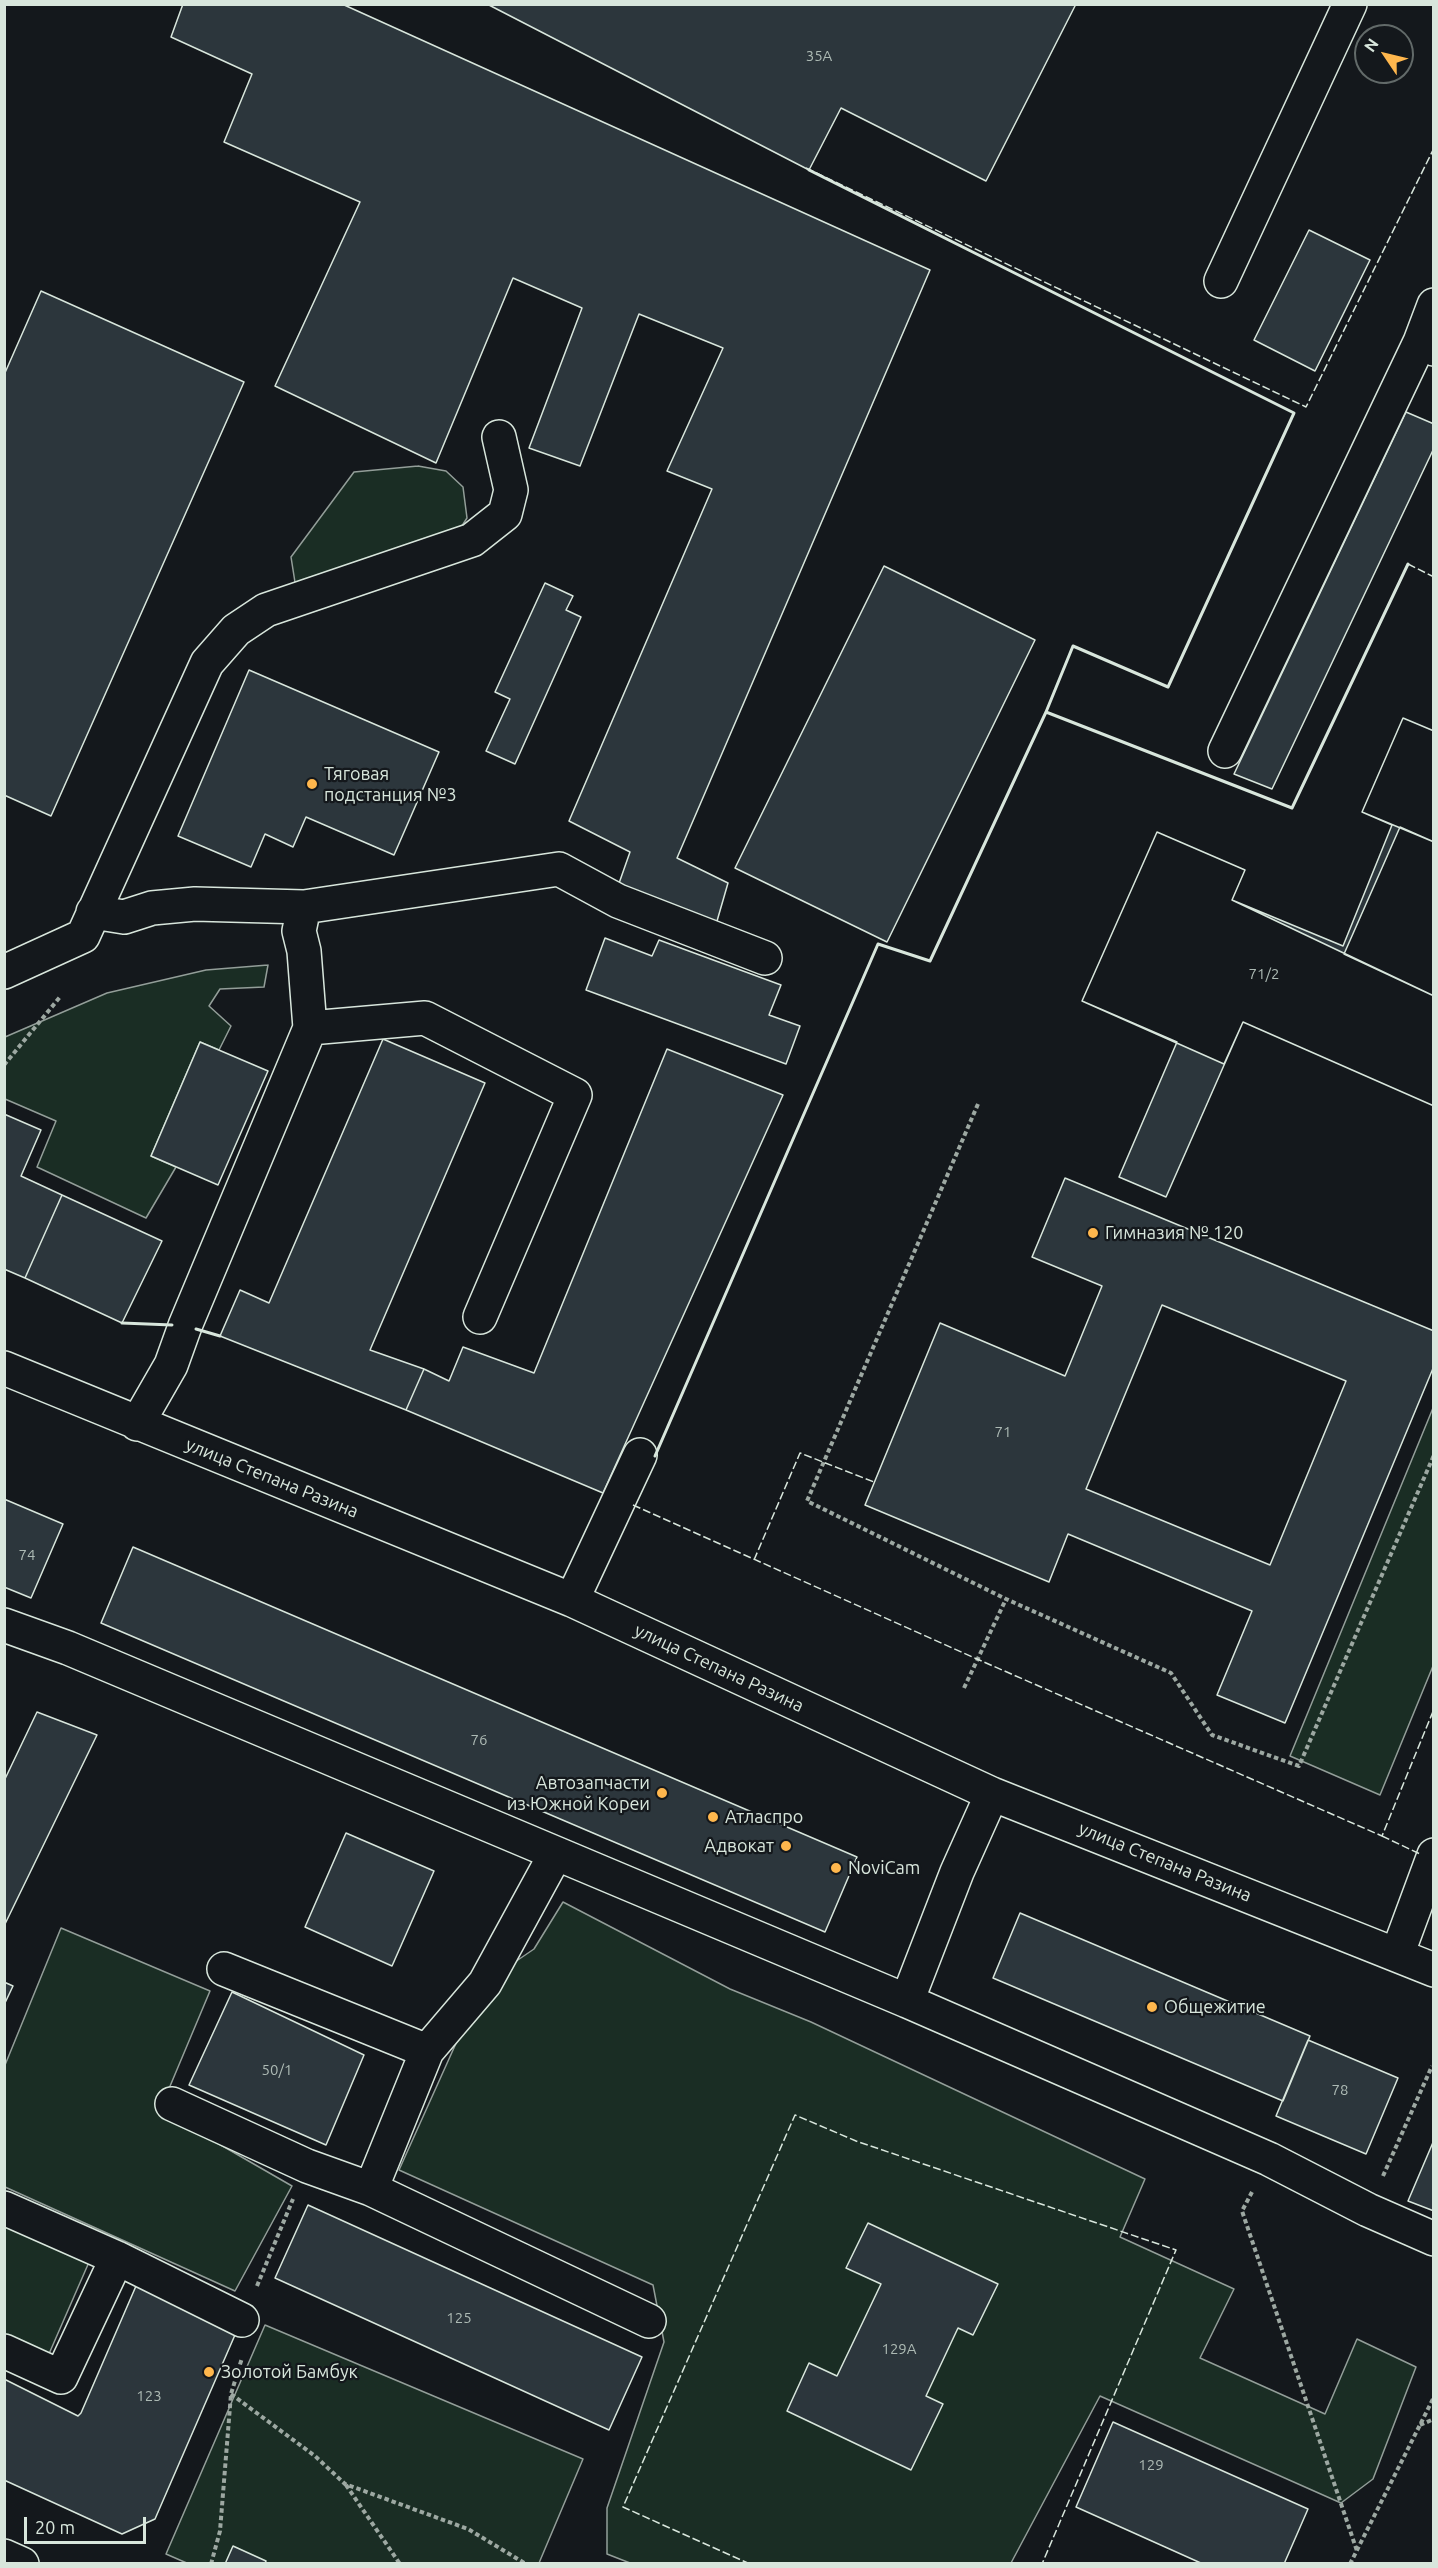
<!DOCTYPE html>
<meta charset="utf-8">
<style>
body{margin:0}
#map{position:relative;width:1438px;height:2568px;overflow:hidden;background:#14181c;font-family:Ubuntu,sans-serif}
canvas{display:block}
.frame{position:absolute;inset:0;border:6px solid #d8e6dc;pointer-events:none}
.north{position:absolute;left:1354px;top:24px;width:60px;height:60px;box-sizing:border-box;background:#14181c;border:2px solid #626a69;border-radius:50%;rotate:305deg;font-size:16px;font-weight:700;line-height:24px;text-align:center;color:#d8e6dc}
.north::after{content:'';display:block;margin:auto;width:21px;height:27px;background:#ffb74d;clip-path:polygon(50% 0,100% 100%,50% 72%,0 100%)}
.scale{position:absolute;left:24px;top:2517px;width:122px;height:27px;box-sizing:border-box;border:3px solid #d8e6dc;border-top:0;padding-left:8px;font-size:18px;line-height:21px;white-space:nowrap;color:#d8e6dc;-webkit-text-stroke:4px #14181c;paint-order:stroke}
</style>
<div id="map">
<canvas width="1438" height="2568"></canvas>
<div class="frame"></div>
<div class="north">N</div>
<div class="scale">20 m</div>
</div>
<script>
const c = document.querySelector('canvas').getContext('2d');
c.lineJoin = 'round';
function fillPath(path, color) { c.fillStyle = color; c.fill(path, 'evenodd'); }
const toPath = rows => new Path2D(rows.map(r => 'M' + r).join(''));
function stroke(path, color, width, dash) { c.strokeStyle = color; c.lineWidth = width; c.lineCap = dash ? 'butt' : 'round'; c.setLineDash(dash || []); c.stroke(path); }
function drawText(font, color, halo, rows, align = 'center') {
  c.font = font + ' Ubuntu,sans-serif'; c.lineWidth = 4.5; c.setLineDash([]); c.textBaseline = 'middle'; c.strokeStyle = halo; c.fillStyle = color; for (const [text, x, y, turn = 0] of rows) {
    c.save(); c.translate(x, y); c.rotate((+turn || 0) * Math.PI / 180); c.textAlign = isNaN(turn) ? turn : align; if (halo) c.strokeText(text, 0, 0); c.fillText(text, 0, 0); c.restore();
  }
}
const green = toPath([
 [418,466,446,471,463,487,467,518,451,543,297,595,291,557,354,472,418,466],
 [268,965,264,987,220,989,209,1006,231,1026,219,1050,200,1042,151,1156,176,1167,146,1218,37,1167,56,1121,5,1099,5,1037,107,993,206,970,268,965],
 [1433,1408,1433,1666,1380,1795,1290,1756,1433,1408],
 [563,1902,730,1989,811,2022,1145,2179,1120,2237,1234,2289,1200,2358,1325,2414,1357,2339,1416,2367,1373,2479,1341,2503,1100,2396,1011,2563,630,2563,607,2554,607,2508,664,2342,653,2285,399,2170,471,2010,500,1990,512,1964,534,1949,563,1902],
 [61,1928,210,1991,160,2110,292,2186,235,2291,5,2187,5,2065,61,1928],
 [5,2213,93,2253,45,2363,5,2346,5,2213],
 [265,2325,583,2459,539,2563,189,2564,166,2554,265,2325]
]);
fillPath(green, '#1a2d24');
stroke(green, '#939e99', 1.5);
const building = toPath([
 [183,4,342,4,930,270,677,858,728,883,715,928,617,889,630,852,569,821,712,489,667,471,723,348,639,314,580,466,529,448,582,308,513,278,436,463,275,386,360,202,224,142,252,74,171,37,183,4],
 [487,4,1076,4,986,181,841,108,809,170,487,4],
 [1309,230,1370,260,1315,371,1254,340,1309,230],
 [41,291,244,382,51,816,4,795,4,375,41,291],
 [1406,412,1434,424,1434,448,1272,789,1234,774,1406,412],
 [884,566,1035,640,887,942,735,868,884,566],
 [545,583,573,596,566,610,581,617,515,764,486,751,510,699,495,692,545,583],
 [249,670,439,752,394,855,306,817,293,847,265,834,251,867,178,836,249,670],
 [1403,718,1434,731,1434,1106,1243,1022,1166,1197,1119,1177,1177,1042,1082,1001,1157,832,1245,870,1232,900,1343,946,1392,825,1362,812,1403,718],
 [1403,718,1434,731,1434,842,1362,812,1403,718],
 [1400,827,1434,842,1434,996,1344,954,1400,827],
 [1157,832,1245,870,1232,900,1434,996,1434,1106,1243,1022,1224,1064,1082,1001,1157,832],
 [605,938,652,956,659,940,781,985,769,1015,800,1026,786,1064,586,990,605,938],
 [383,1039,485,1083,370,1350,424,1369,406,1410,220,1336,240,1290,269,1303,383,1039],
 [200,1042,268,1071,218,1185,151,1156,200,1042],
 [667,1049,783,1095,603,1493,406,1410,424,1369,449,1381,463,1347,534,1373,667,1049],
 [4,1114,41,1130,21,1176,62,1195,25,1278,4,1269,4,1114],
 [1065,1178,1434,1331,1434,1366,1285,1723,1217,1695,1252,1611,1068,1534,1049,1582,865,1505,940,1323,1065,1376,1102,1286,1032,1257,1065,1178],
 [1162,1305,1346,1381,1270,1565,1086,1489,1162,1305],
 [62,1195,162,1241,122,1323,25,1278,62,1195],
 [4,1499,63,1524,31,1598,4,1587,4,1499],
 [133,1547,857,1857,825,1932,101,1623,133,1547],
 [37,1712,97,1735,5,1924,4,1781,37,1712],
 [346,1833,434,1871,392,1966,305,1927,346,1833],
 [1020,1913,1310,2036,1283,2101,993,1978,1020,1913],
 [4,1982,13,1986,4,2005,4,1982],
 [232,1992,364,2055,326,2145,189,2085,232,1992],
 [1308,2040,1398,2078,1366,2154,1276,2116,1308,2040],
 [1434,2140,1434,2211,1408,2201,1434,2140],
 [308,2205,642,2357,609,2430,275,2278,308,2205],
 [868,2223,998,2284,973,2335,958,2328,926,2396,943,2404,911,2470,787,2411,809,2363,837,2376,881,2284,846,2268,868,2223],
 [136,2286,238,2328,155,2519,122,2534,4,2480,4,2379,78,2416,81,2413,136,2286],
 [1113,2422,1308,2509,1284,2564,1203,2564,1076,2507,1113,2422],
 [233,2546,266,2561,265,2564,225,2564,233,2546]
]);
fillPath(building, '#2c363c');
stroke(building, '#d8e6dc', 1.5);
const minor = toPath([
 [1221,281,1350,4],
 [1420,342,1434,305],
 [1225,751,1420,342,1434,349],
 [93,912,124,917,152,908,195,904,304,907,559,869,618,901,765,958],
 [4,972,83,936,207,663,236,630,266,610,472,540,505,514,511,490,499,437],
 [310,1028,425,1018,575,1095,480,1317],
 [4,1368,572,1600,992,1794,1434,1970],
 [137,1424,171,1365,185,1326,310,1028,304,951,299,931,304,907],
 [572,1600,640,1455],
 [4,1625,68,1648,907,2001],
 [992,1794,957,1872,907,2001,1269,2159,1368,2210,1434,2239],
 [1397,1955,1434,1855],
 [224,1969,427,2051],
 [172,2104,307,2166,371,2189,649,2321],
 [371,2189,427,2051,485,1983,555,1855],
 [4,2208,117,2258,242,2320],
 [4,2351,61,2377,117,2258]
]);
const major = toPath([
 [4,2556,22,2564]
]);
stroke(minor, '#d8e6dc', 36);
stroke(major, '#d8e6dc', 36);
stroke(toPath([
 [4,1065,60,997],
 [978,1104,807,1501,1006,1599,1171,1673,1212,1735,1299,1766,1434,1455],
 [964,1688,1006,1599],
 [1383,2176,1432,2066],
 [1252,2192,1242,2211,1357,2551],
 [257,2286,293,2199],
 [231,2394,315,2456,345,2484,468,2529,526,2564],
 [1420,2425,1434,2419],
 [346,2485,400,2564],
 [211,2564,220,2531,231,2394,242,2358],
 [1350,2564,1434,2397]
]), '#9da8a2', 4, [4.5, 3]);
stroke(minor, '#14181c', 33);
stroke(major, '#14181c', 33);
stroke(toPath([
 [806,168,1306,407,1434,148],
 [1408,564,1434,577],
 [633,1505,977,1659,1382,1836,1434,1709],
 [754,1560,800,1453,874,1482],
 [1382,1836,1420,1854],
 [750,2564,623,2507,795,2115,856,2141,1176,2250,1042,2564]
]), '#d8e6dc', 1.5, [8, 3]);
stroke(toPath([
 [809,170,1294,413,1168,687,1073,646,1046,712],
 [122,1323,172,1325],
 [196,1329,220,1336],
 [655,1456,878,944,930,961,1046,712,1292,808,1408,564]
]), '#d8e6dc', 3);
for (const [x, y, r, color] of [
 [312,784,6,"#ffb74d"],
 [1093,1233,6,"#ffb74d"],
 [662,1793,6,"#ffb74d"],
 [713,1817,6,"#ffb74d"],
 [786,1846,6,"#ffb74d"],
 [836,1868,6,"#ffb74d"],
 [1152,2007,6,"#ffb74d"],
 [209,2372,6,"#ffb74d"]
]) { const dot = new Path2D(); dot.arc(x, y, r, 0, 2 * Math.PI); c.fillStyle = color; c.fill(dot); stroke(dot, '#14181c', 2); }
drawText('15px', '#adbab4', null, [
 ["35А",819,56],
 ["71/2",1264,974],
 ["71",1003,1432],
 ["74",27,1555],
 ["76",479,1740],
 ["50/1",277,2070],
 ["78",1340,2090],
 ["125",459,2318],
 ["129А",899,2349],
 ["123",149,2396],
 ["129",1151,2465]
]);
drawText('18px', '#d8e6dc', '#14181c', [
 ["Тяговая",324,774],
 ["подстанция №3",324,795],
 ["Гимназия № 120",1105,1233],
 ["Автозапчасти",650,1783,"right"],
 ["из Южной Кореи",650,1804,"right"],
 ["Атласпро",725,1817],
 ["Адвокат",774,1846,"right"],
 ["NoviСam",848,1868],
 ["Общежитие",1164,2007],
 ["Золотой Бамбук",221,2372]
], 'left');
drawText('18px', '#d8e6dc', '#14181c', [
 ["улица Степана Разина",272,1478,22],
 ["улица Степана Разина",719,1668,25],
 ["улица Степана Разина",1165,1862,22]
]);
</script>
